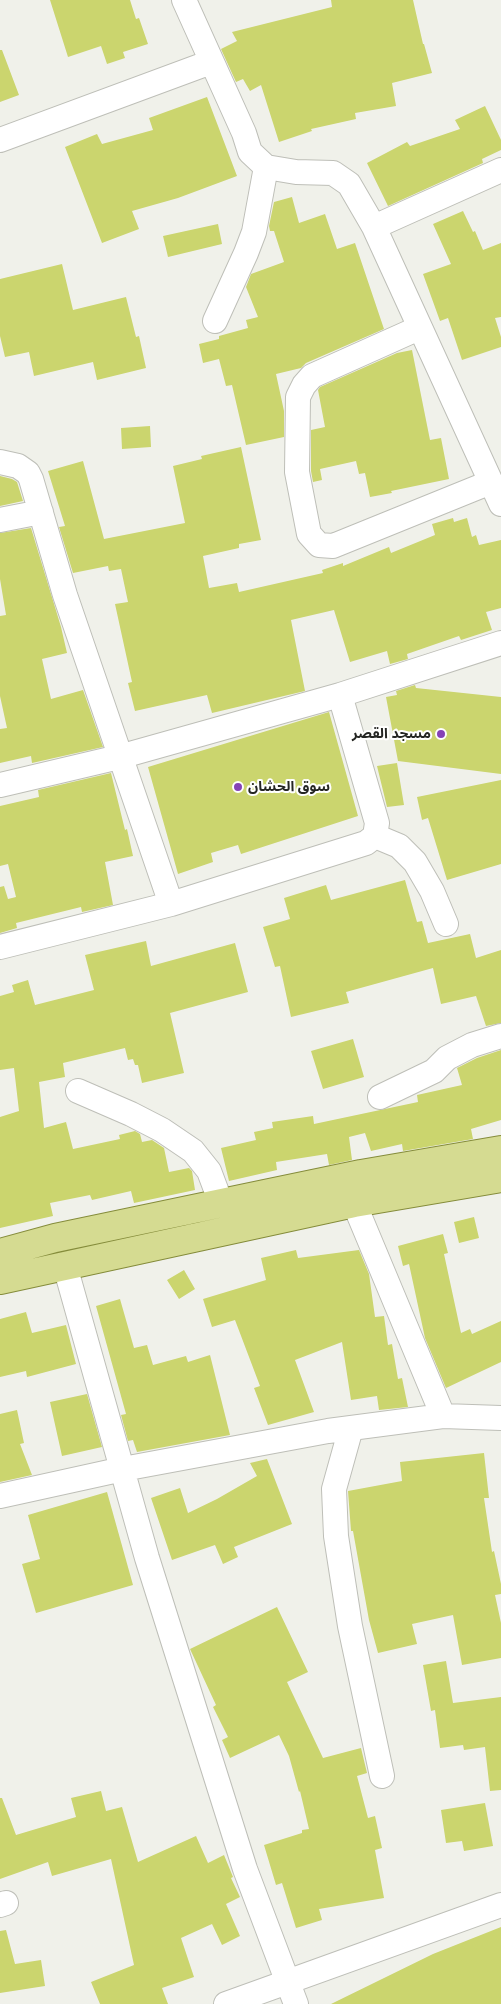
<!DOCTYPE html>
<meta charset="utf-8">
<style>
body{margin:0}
canvas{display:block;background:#f0f1ea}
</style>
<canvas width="501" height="2004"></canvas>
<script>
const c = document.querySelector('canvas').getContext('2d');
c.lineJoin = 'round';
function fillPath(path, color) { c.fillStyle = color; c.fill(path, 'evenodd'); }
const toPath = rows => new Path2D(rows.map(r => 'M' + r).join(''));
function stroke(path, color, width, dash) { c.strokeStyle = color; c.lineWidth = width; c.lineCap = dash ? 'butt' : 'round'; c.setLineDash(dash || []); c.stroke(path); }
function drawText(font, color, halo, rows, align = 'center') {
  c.font = font + ' "Varela Round","Noto Sans Arabic",sans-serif'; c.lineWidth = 4; c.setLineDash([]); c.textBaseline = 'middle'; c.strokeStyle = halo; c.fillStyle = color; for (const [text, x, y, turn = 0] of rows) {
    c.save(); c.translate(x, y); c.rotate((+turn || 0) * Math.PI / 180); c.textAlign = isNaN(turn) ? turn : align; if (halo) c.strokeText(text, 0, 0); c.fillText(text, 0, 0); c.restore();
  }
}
fillPath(toPath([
 [50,0,130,0,136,19,139,18,148,44,123,52,125,58,107,64,101,46,68,57],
 [331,0,413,0,423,44,424,44,432,73,392,83,396,106,355,113,356,119,311,129,312,131,279,142,261,85,250,91,243,79,236,82,221,49,237,41,232,32,332,7],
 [0,50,2,50,19,95,0,102],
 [207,97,237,176,178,198,132,211,139,229,102,243,65,147,97,134,102,144,153,130,149,118],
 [485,106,501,140,501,150,482,159,483,163,388,206,367,163,407,142,410,146,460,129,455,120],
 [292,197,299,223,325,214,337,249,355,243,384,329,306,363,301,368,276,374,284,411,284,437,246,445,232,385,226,386,219,359,203,363,199,344,219,339,219,336,248,328,246,320,258,317,246,287,251,274,284,262,274,231,270,231,269,226,274,202],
 [463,211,473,232,475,231,483,250,501,243,501,317,495,318,501,337,501,347,462,360,448,318,440,321,423,274,451,264,433,224],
 [218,224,222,244,168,257,163,236],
 [62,264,73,310,126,297,136,337,139,336,146,368,97,380,93,362,34,376,29,352,5,357,0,336,0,279],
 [412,350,430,440,441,438,449,479,391,491,392,493,370,497,365,473,359,474,356,461,320,469,322,480,313,482,311,471,311,430,325,427,318,390,320,387,397,353],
 [150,426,151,447,122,449,121,428],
 [241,447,261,540,239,544,239,548,203,556,209,588,237,583,239,592,323,573,322,570,343,563,343,566,389,547,391,553,435,535,432,524,453,518,454,522,467,518,472,537,476,535,479,545,501,540,501,608,486,612,492,630,461,640,459,636,407,654,408,659,390,664,387,651,350,662,334,610,291,620,305,691,212,713,207,695,135,711,128,683,132,682,115,604,128,602,121,569,109,571,108,566,73,573,59,527,65,526,48,471,83,461,104,539,185,523,173,466,202,459,201,456],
 [0,476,12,479,17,482,23,501,0,506],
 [31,528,61,627,67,653,42,659,51,699,83,690,103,747,32,763,31,756,0,763,0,729,7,728,0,696,0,616,6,615,0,579,0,533],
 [415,685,416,688,501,697,501,774,398,761,386,697,397,695,396,691],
 [329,712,358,816,241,854,238,845,211,853,213,862,178,874,148,767],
 [397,763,404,805,387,807,377,766],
 [111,773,125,830,127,829,133,856,105,862,113,905,82,912,81,907,16,923,17,928,0,933,0,887,4,886,8,899,16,897,8,864,0,866,0,806,39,797,38,790],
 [501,780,501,864,447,880,428,818,422,820,417,797],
 [405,880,417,922,422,921,428,943,470,934,476,958,501,950,501,1023,486,1026,476,996,441,1004,433,968,346,992,349,1003,291,1017,280,966,275,967,263,927,290,919,284,898,326,885,331,900],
 [146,941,151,966,235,943,248,992,170,1013,184,1073,142,1083,138,1065,135,1065,133,1059,128,1060,125,1048,63,1063,65,1077,39,1082,44,1128,66,1122,73,1149,120,1139,119,1135,135,1131,140,1134,142,1142,152,1140,164,1148,169,1172,189,1168,192,1171,195,1190,134,1203,131,1191,92,1200,90,1195,50,1203,53,1216,0,1228,0,1117,19,1111,14,1068,0,1070,0,996,14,992,12,985,28,980,35,1005,94,990,85,955],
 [353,1039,364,1077,323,1089,311,1051],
 [501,1050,501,1120,471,1129,473,1139,403,1151,402,1144,371,1151,365,1133,349,1137,352,1160,329,1165,327,1154,276,1162,277,1170,229,1181,221,1148,256,1140,254,1132,273,1128,272,1122,313,1116,314,1124,418,1102,417,1095,462,1085,457,1068,477,1058],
 [474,1217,479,1238,459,1243,454,1222],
 [443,1234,448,1253,444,1254,461,1333,470,1329,472,1334,501,1321,501,1362,446,1388,425,1338,409,1264,403,1266,398,1246],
 [296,1250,298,1258,359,1250,369,1274,375,1317,384,1316,388,1345,392,1344,398,1379,402,1378,408,1407,379,1410,377,1396,351,1400,342,1342,295,1360,314,1412,268,1425,254,1388,260,1386,235,1320,212,1327,203,1299,266,1280,261,1258],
 [184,1270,195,1289,179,1299,167,1280],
 [120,1299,134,1348,147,1345,153,1365,186,1356,188,1362,210,1355,230,1435,137,1452,133,1440,128,1441,121,1415,126,1414,96,1306],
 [26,1312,32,1333,66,1325,76,1364,27,1377,26,1371,0,1377,0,1319],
 [87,1394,102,1447,62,1456,50,1402],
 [17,1410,24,1443,20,1444,32,1475,0,1482,0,1414],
 [484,1453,489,1498,484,1498,492,1552,494,1551,501,1584,501,1594,495,1595,501,1623,501,1658,462,1665,453,1615,412,1624,417,1644,378,1653,369,1620,353,1531,351,1531,348,1491,402,1481,400,1462],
 [267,1459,292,1524,234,1547,238,1557,223,1564,215,1545,172,1560,151,1498,180,1488,188,1513,217,1499,257,1476,250,1463],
 [107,1492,133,1585,36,1613,22,1564,40,1559,28,1515],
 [277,1607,308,1672,287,1682,323,1758,361,1748,367,1773,357,1776,368,1818,375,1816,382,1848,375,1850,384,1898,319,1909,322,1920,296,1928,282,1883,276,1885,264,1845,302,1833,302,1830,309,1829,300,1791,299,1792,289,1756,279,1735,230,1758,222,1740,228,1737,213,1707,216,1705,190,1649],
 [446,1661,453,1703,501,1697,501,1790,490,1791,485,1747,464,1750,463,1745,440,1748,435,1710,431,1711,423,1665],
 [101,1791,106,1811,122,1807,138,1862,196,1836,208,1863,224,1855,233,1877,231,1878,240,1897,226,1904,240,1936,222,1945,212,1924,181,1938,194,1977,162,1988,168,2004,100,2004,91,1982,134,1965,111,1859,52,1876,48,1862,0,1879,0,1798,2,1798,16,1835,76,1817,71,1798],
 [485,1803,493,1846,464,1851,462,1841,446,1843,441,1810],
 [501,1927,501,2004,331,2004,433,1954],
 [6,1930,15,1964,41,1960,45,1986,0,1993,0,1931]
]), '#cbd56e');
const minor = toPath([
 [184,0,244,133,250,152,266,167,296,172,333,173,349,184,374,227,501,504],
 [0,140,211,62],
 [374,227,501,170],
 [215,321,246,253,254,232,266,167],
 [419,328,312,376,304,385,298,397,297,472,309,534,319,545,333,546,491,482],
 [0,462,18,466,28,473,31,479,65,595,171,904],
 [0,520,41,512],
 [0,785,119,757,340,695,501,643],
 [375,836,399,846,415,862,432,891,446,924],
 [0,947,171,904,366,843,375,836,377,823,340,695],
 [78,1091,131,1114,162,1130,193,1151,209,1171,221,1203],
 [380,1097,434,1071,447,1058,472,1045,501,1036],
 [354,1203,443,1416],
 [65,1266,147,1558,245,1869,296,2004],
 [351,1428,334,1489,336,1536,350,1626,382,1776],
 [0,1496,123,1469,328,1431,443,1416,501,1418],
 [0,1905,6,1903],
 [226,2004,501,1905]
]);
const major = toPath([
 [0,1253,55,1238,265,1194,361,1174,501,1150],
 [0,1280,354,1203,501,1178]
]);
stroke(minor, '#bebfb8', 26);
stroke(major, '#858c3b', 30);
stroke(minor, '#fff', 24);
stroke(major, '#d5db91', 28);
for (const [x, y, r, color] of [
 [441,734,5,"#8542b6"],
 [238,787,5,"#8542b6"]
]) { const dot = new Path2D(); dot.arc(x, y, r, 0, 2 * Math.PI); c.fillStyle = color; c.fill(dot); stroke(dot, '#fffffe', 2); }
drawText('bold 14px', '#252623', '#fffffe', [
 ["مسجد القصر",431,734],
 ["سوق الحشان",248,787,"left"]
], 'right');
</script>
